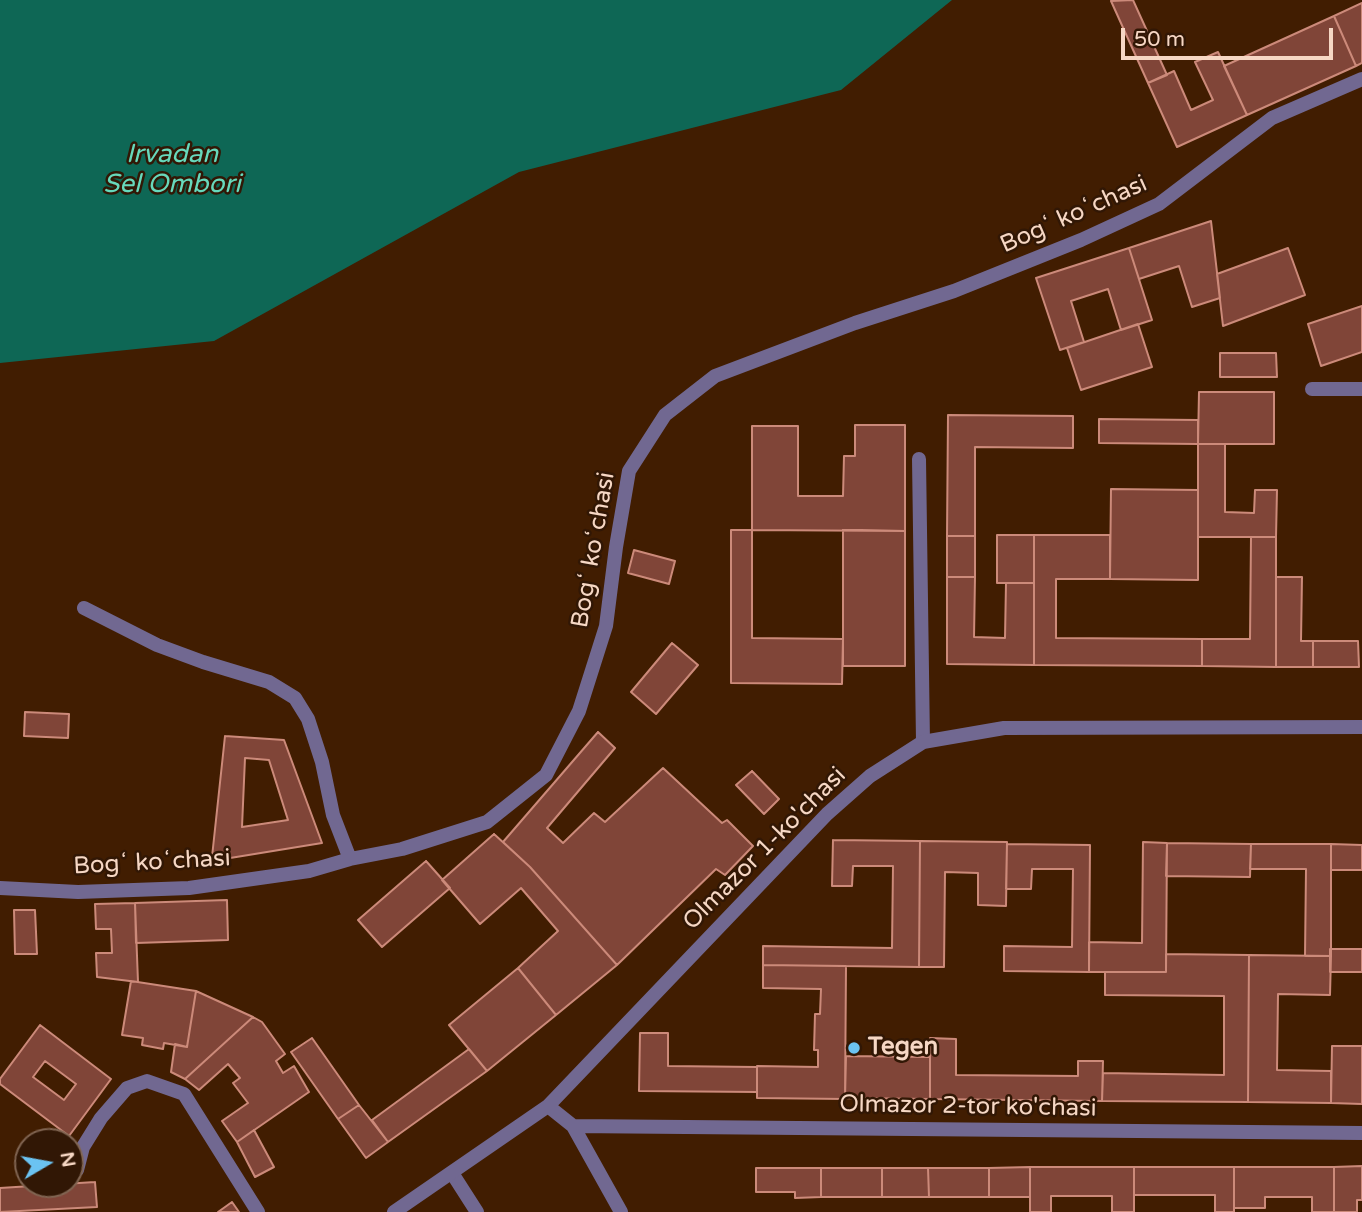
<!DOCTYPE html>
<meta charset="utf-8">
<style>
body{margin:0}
#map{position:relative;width:1362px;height:1212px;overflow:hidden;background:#411d01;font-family:"Varela Round",sans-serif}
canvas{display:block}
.north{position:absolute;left:14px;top:1128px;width:70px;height:70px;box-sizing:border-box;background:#311705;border:2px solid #806451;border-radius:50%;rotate:80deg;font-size:19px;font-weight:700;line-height:28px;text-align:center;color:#f6d7c4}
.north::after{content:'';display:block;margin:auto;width:24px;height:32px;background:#6bc3f2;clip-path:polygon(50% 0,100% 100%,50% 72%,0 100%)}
.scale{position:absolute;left:1121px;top:28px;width:212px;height:32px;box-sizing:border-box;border:4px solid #f6d7c4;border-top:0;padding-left:9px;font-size:21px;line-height:24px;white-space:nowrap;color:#f6d7c4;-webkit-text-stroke:5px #311705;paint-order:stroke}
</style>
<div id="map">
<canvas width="1362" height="1212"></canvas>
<div class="north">N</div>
<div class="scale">50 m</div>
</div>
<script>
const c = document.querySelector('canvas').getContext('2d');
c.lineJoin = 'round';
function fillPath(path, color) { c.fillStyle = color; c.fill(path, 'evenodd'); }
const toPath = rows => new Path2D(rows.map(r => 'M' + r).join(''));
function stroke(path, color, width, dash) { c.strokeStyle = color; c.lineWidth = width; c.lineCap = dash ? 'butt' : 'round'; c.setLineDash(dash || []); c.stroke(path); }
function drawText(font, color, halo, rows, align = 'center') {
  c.font = font + ' "Varela Round",sans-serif'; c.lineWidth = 5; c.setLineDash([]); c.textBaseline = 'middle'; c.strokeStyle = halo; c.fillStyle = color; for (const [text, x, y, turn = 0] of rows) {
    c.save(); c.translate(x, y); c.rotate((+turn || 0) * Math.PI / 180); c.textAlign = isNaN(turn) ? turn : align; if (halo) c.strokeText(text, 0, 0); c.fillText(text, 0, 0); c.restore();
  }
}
fillPath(toPath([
 [0,0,952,0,841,90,519,172,214,341,0,363]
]), '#0e6755');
const building = toPath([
 [1133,0,1167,75,1148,83,1111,1,1133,0],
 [1362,3,1362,63,1356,66,1334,16,1362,3],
 [1334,16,1356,66,1247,115,1224,66,1334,16],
 [1218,52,1247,115,1177,147,1148,83,1174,71,1191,110,1213,100,1195,62,1218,52],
 [1211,221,1220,298,1192,307,1179,266,1139,279,1129,248,1211,221],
 [1129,248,1152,320,1121,330,1108,289,1071,301,1084,342,1060,350,1036,278,1129,248],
 [1288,248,1305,295,1223,326,1217,274,1288,248],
 [1362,306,1362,352,1321,366,1308,324,1362,306],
 [1138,324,1152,367,1081,390,1067,348,1138,324],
 [1220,353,1276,353,1277,377,1220,377,1220,353],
 [1199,392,1274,392,1274,444,1198,444,1199,392],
 [948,415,1073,416,1073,448,975,447,975,536,947,536,948,415],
 [1099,419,1198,420,1198,444,1099,443,1099,419],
 [855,425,905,425,905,531,752,530,752,426,798,426,798,496,843,496,844,456,855,456,855,425],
 [1198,444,1225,444,1225,512,1254,513,1255,490,1277,490,1276,537,1198,537,1198,444],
 [1111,489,1198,490,1198,580,1110,579,1111,489],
 [731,530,752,530,752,638,843,639,842,684,731,683,731,530],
 [843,530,905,531,905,666,843,666,843,530],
 [997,535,1034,535,1034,583,997,583,997,535],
 [1034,535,1110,535,1110,579,1056,579,1056,638,1202,639,1202,666,1034,665,1034,535],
 [947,536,975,536,975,577,947,577,947,536],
 [1251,537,1276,537,1276,667,1202,666,1202,639,1250,639,1251,537],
 [634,550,675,561,669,584,628,573,634,550],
 [947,577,975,577,974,637,1005,638,1006,583,1034,583,1034,665,947,664,947,577],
 [1276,577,1302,577,1301,641,1313,641,1313,667,1276,667,1276,577],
 [1313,641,1358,641,1359,667,1313,667,1313,641],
 [672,643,698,665,656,714,631,692,672,643],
 [25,712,69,714,68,738,24,736,25,712],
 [598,732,615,748,547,828,563,843,594,813,605,822,663,768,722,823,727,820,753,846,725,875,716,869,617,965,530,867,503,842,598,732],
 [225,736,284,740,322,843,224,859,212,857,225,736],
 [245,758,269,760,288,820,242,827,245,758],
 [752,771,779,799,764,814,736,785,752,771],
 [494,834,530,867,617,965,556,1015,518,968,558,931,521,888,480,924,442,880,494,834],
 [833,840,920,841,919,967,763,965,763,946,892,948,893,866,853,866,852,886,832,886,833,840],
 [920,841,1007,842,1006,906,978,905,978,873,945,872,944,967,919,967,920,841],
 [1143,842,1167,843,1166,972,1089,972,1089,942,1142,943,1143,842],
 [1167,843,1251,844,1250,877,1166,876,1167,843],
 [1007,844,1090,845,1089,972,1004,971,1004,946,1072,947,1073,869,1032,869,1031,889,1006,889,1007,844],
 [1251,844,1331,844,1331,956,1305,956,1306,869,1250,869,1251,844],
 [1331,844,1362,845,1362,870,1331,870,1331,844],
 [426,861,450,888,382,947,358,920,426,861],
 [227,900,228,940,136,943,135,903,227,900],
 [135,903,138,982,97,977,96,953,112,953,111,929,96,929,95,904,135,903],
 [14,910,35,910,37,954,15,954,14,910],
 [1330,949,1362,949,1362,972,1330,972,1330,949],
 [1166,954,1249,955,1248,1102,1102,1101,1103,1073,1224,1075,1224,996,1105,995,1105,972,1166,972,1166,954],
 [1249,955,1331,956,1330,995,1278,994,1277,1070,1331,1071,1331,1103,1248,1102,1249,955],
 [763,965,846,966,845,1099,757,1098,757,1066,818,1067,818,1050,814,1050,815,1014,820,1014,821,989,763,988,763,965],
 [518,968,556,1015,487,1071,449,1025,518,968],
 [131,981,196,991,187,1047,164,1043,163,1049,142,1045,143,1038,122,1035,131,981],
 [196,991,253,1017,185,1079,171,1072,175,1044,187,1047,196,991],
 [253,1017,262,1022,285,1054,276,1061,283,1073,294,1066,309,1092,237,1142,222,1121,248,1103,233,1083,240,1078,228,1064,199,1090,185,1079,253,1017],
 [40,1025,111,1079,69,1136,0,1084,0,1079,40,1025],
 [45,1061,76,1084,64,1100,33,1077,45,1061],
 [640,1033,668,1033,668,1066,757,1067,757,1092,639,1091,640,1033],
 [312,1038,359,1105,338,1119,291,1052,312,1038],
 [930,1038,956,1039,956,1075,1078,1076,1078,1061,1103,1061,1102,1101,930,1099,930,1038],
 [1332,1046,1362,1046,1362,1104,1331,1103,1332,1046],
 [469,1049,487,1071,388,1142,372,1120,469,1049],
 [846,1056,930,1057,930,1099,845,1098,846,1056],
 [359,1105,388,1142,366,1158,338,1119,359,1105],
 [254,1130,274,1167,255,1177,237,1142,254,1130],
 [1362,1166,1362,1200,1357,1200,1357,1212,1334,1212,1334,1167,1362,1166],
 [1030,1167,1030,1197,989,1197,989,1168,1030,1167],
 [1030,1167,1134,1167,1134,1212,1112,1212,1112,1196,1051,1196,1051,1212,1030,1212,1030,1167],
 [1134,1167,1234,1167,1234,1212,1215,1212,1215,1195,1134,1195,1134,1167],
 [1234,1167,1334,1167,1334,1212,1312,1212,1312,1197,1265,1197,1265,1208,1234,1208,1234,1167],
 [756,1168,821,1168,821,1197,795,1198,795,1192,756,1192,756,1168],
 [821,1168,882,1168,882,1197,821,1197,821,1168],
 [882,1168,928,1168,929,1197,882,1197,882,1168],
 [928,1168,989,1168,989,1197,929,1197,928,1168],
 [95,1182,97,1207,0,1212,0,1188,95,1182],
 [232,1202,239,1212,218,1212,232,1202]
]);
fillPath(building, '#804538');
stroke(building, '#cc8a7a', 2);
stroke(toPath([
 [919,459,923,742],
 [77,1170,83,1147,101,1118,127,1088,147,1081,184,1094,258,1212],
 [452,1173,477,1212]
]), '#716891', 14);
stroke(toPath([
 [1312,389,1362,389],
 [84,608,157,645,203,662,269,682,295,698,308,719,322,762,333,815,350,859],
 [0,888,78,892,189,888,309,871,350,859,402,849,487,822,546,775,579,711,606,626,616,547,629,471,665,415,715,376,855,323,954,291,1081,240,1159,204,1272,118,1362,79],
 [548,1106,573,1126,621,1212],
 [573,1126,1362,1133],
 [394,1212,548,1106,827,814,870,776,923,742,1004,728,1362,727]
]), '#716891', 14);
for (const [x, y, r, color] of [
 [854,1048,7,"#6bc3f2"]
]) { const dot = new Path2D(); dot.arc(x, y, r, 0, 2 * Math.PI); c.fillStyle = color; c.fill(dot); stroke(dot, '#311705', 2.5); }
drawText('24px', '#f6d7c4', '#311705', [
 ["Bogʻ koʻchasi",1074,215,-24],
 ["Bogʻ koʻchasi",594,550,-80],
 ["Olmazor 1-ko'chasi",765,849,-45],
 ["Bogʻ koʻchasi",152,863,-3],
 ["Olmazor 2-tor ko'chasi",968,1107,1]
]);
drawText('bold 24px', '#f6d7c4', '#311705', [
 ["Tegen",868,1048]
], 'left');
drawText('italic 26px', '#67d9bc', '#311705', [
 ["Irvadan",172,155],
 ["Sel Ombori",172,185]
]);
</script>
